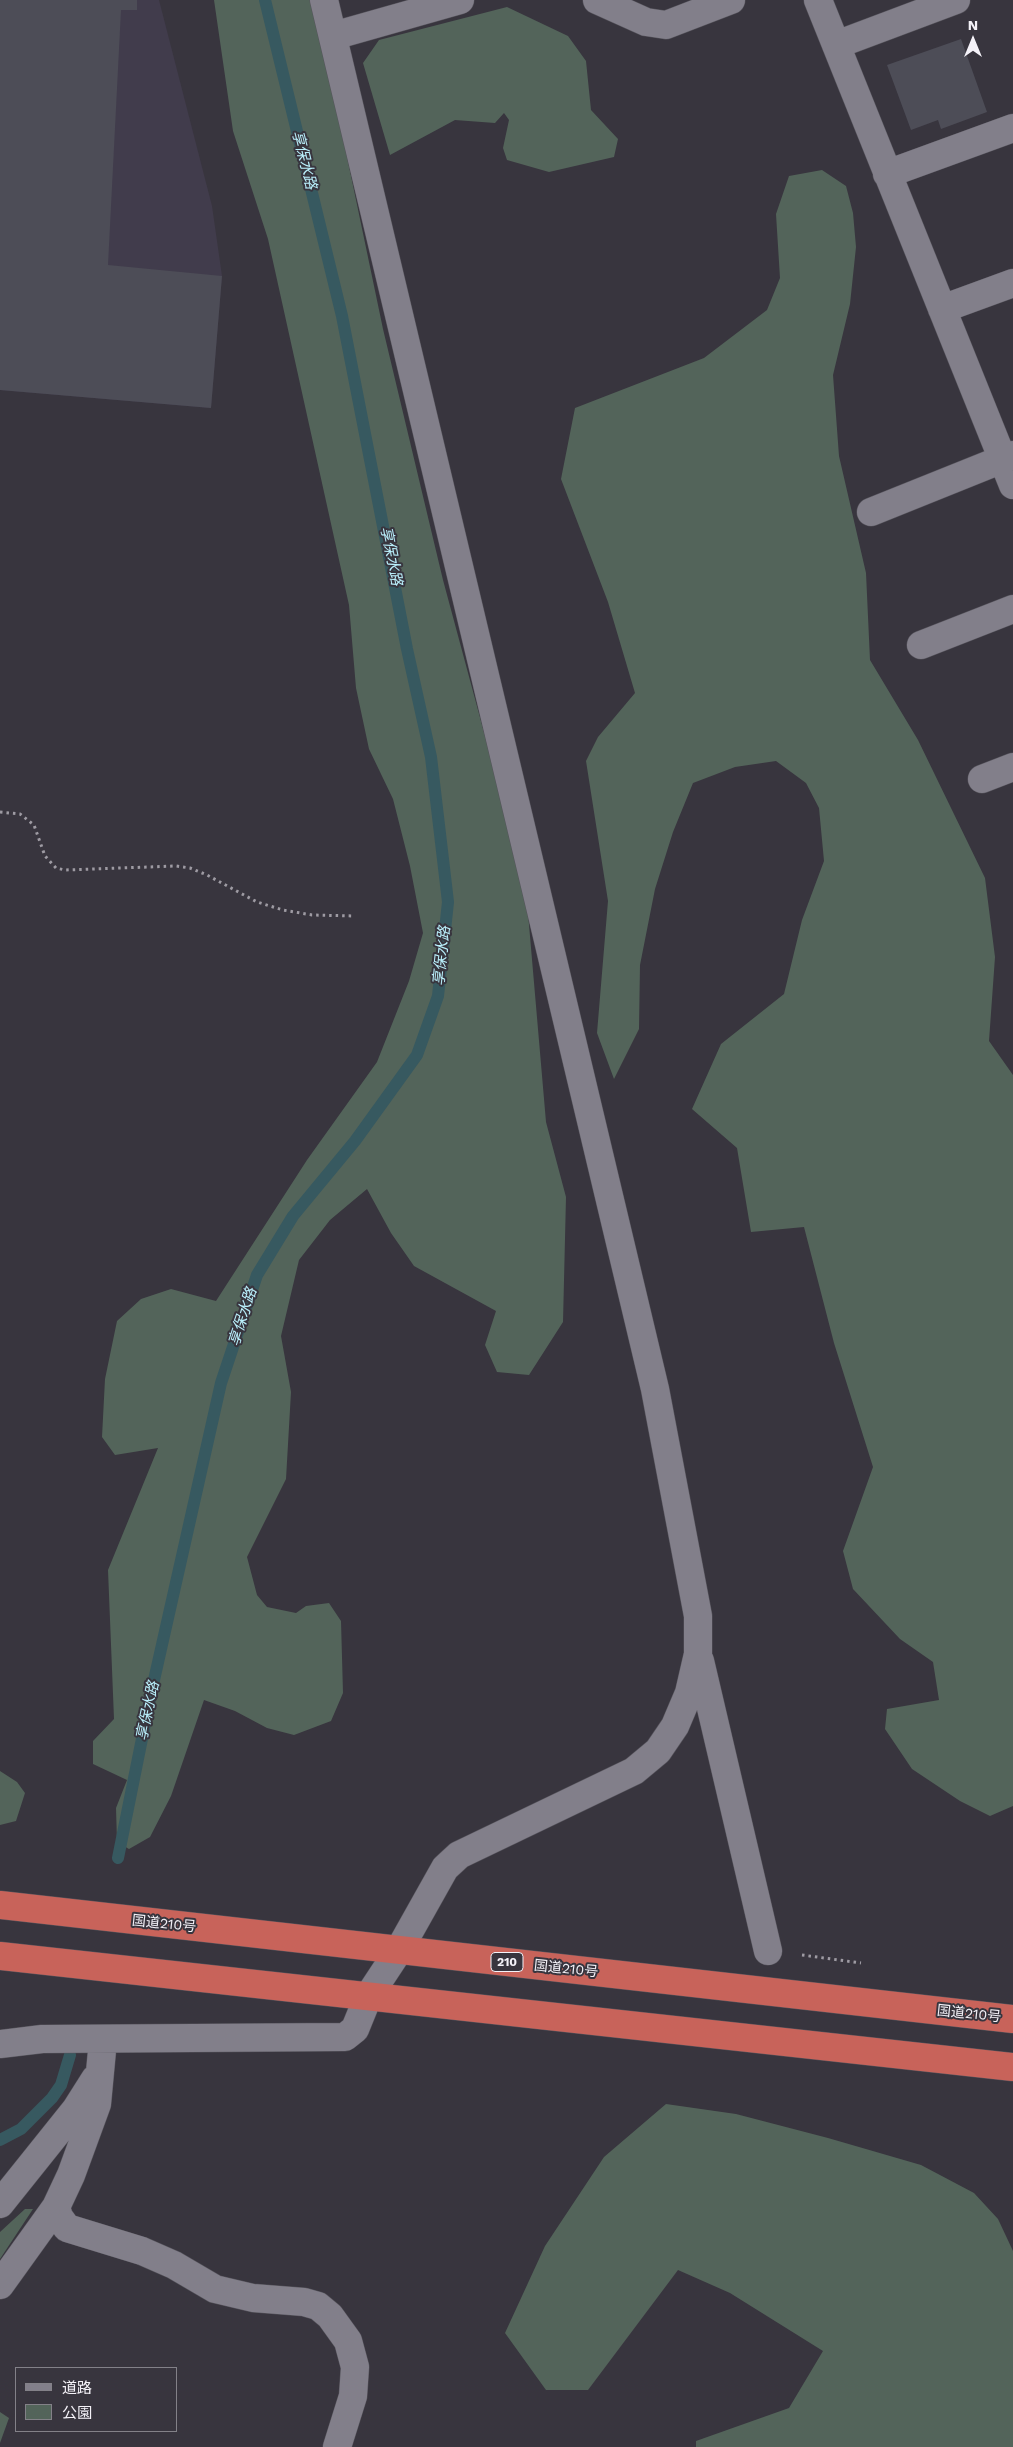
<!DOCTYPE html>
<meta charset="utf-8">
<style>
body{margin:0}
#map{position:relative;width:1013px;height:2447px;overflow:hidden;background:#38353e;font-family:"Work Sans","Noto Sans JP",sans-serif}
canvas{display:block}
.legend{position:absolute;left:15px;top:2367px;width:162px;height:65px;box-sizing:border-box;background:#38353e;border:1px solid #838188;margin:0;padding:6px 9px;list-style:none;font-size:15px;color:#f4f2f8}
.legend li{display:flex;align-items:center;gap:10px;height:25px}
.legend b{width:25px;border:1px solid #838188}
.north{position:absolute;left:948px;top:15px;width:50px;height:50px;-webkit-text-stroke:4px #38353e;paint-order:stroke;rotate:0deg;font-size:14px;font-weight:700;line-height:20px;text-align:center;color:#f4f2f8}
.north::after{content:'';display:block;margin:auto;width:18px;height:22px;background:#f4f2f8;clip-path:polygon(50% 0,100% 100%,50% 72%,0 100%)}
</style>
<div id="map">
<canvas width="1013" height="2447"></canvas>
<ul class="legend">
<li><b style="height:6px;background:#827f8a"></b>道路</li>
<li><b style="height:14px;background:#53645a"></b>公園</li>
</ul>
<div class="north">N</div>
</div>
<script>
const c = document.querySelector('canvas').getContext('2d');
c.lineJoin = 'round';
function fillPath(path, color) { c.fillStyle = color; c.fill(path, 'evenodd'); }
const toPath = rows => new Path2D(rows.map(r => 'M' + r).join(''));
function stroke(path, color, width, dash) { c.strokeStyle = color; c.lineWidth = width; c.lineCap = dash ? 'butt' : 'round'; c.setLineDash(dash || []); c.stroke(path); }
function drawText(font, color, halo, rows, align = 'center') {
  c.font = font + ' "Work Sans","Noto Sans JP",sans-serif'; c.lineWidth = 4; c.setLineDash([]); c.textBaseline = 'middle'; c.strokeStyle = halo; c.fillStyle = color; for (const [text, x, y, turn = 0] of rows) {
    c.save(); c.translate(x, y); c.rotate((+turn || 0) * Math.PI / 180); c.textAlign = isNaN(turn) ? turn : align; if (halo) c.strokeText(text, 0, 0); c.fillText(text, 0, 0); c.restore();
  }
}
fillPath(toPath([
 [0,0,159,0,212,206,222,276,211,408,0,390]
]), '#413c4c');
fillPath(toPath([
 [214,0,310,0,341,128,383,329,443,580,485,736,528,913,546,1122,566,1197,563,1322,529,1375,497,1372,485,1345,496,1311,414,1266,391,1233,367,1189,330,1220,299,1260,281,1336,291,1392,286,1479,247,1557,257,1595,267,1607,296,1613,306,1606,329,1603,341,1621,343,1693,331,1721,294,1735,267,1728,235,1711,204,1700,171,1796,150,1837,129,1849,117,1842,116,1808,127,1780,93,1764,93,1741,114,1719,108,1570,158,1448,115,1455,102,1437,105,1379,117,1321,141,1299,171,1289,216,1301,307,1160,377,1062,409,981,423,933,410,866,393,799,369,749,356,688,349,605,268,239,233,131],
 [507,7,568,36,586,61,591,110,618,139,614,157,549,172,507,160,503,148,509,120,504,113,495,123,455,120,390,155,363,63,379,40],
 [822,170,846,186,853,213,856,247,850,304,833,375,839,456,866,573,870,660,918,740,985,878,995,957,989,1041,1013,1075,1013,1806,990,1816,960,1801,912,1769,885,1729,887,1709,939,1700,933,1662,900,1639,853,1589,843,1551,873,1467,834,1343,804,1227,751,1232,737,1148,692,1109,721,1044,784,994,802,920,824,861,819,808,806,783,776,761,735,767,693,783,673,832,655,889,640,965,639,1029,614,1079,597,1033,608,901,586,761,598,737,635,693,608,602,561,479,575,408,704,358,767,310,780,278,776,214,789,176],
 [0,1771,17,1782,25,1793,16,1821,0,1825],
 [666,2104,736,2114,828,2138,921,2165,974,2193,998,2219,1013,2251,1013,2447,696,2447,696,2441,789,2408,823,2351,730,2293,678,2270,588,2390,546,2390,505,2333,545,2246,604,2157],
 [25,2209,33,2209,0,2259,0,2232],
 [0,2412,9,2418,0,2443]
]), '#53645a');
stroke(toPath([
 [118,1858,152,1689,221,1383,257,1275,293,1216,355,1141,417,1055,438,996,448,902,431,757,407,649,342,316,265,0],
 [0,2140,21,2129,52,2098,61,2085,70,2055]
]), '#375960', 12);
fillPath(toPath([
 [0,0,137,0,137,10,121,10,108,265,222,276,211,408,0,390],
 [961,39,987,112,941,129,938,120,911,130,887,65]
]), '#4d4d57');
const minor = toPath([
 [597,0,646,22,666,25,731,0],
 [818,0,1013,485],
 [333,36,460,0],
 [836,45,956,0],
 [887,174,1013,128],
 [942,309,1013,283],
 [871,512,1013,455],
 [921,645,1013,609],
 [982,779,1013,767],
 [700,1661,768,1951],
 [0,2044,42,2039,345,2037,355,2029,368,1997,399,1950,445,1868,459,1855,634,1771,658,1751,675,1726,689,1693,698,1654,698,1616,655,1389,324,0],
 [0,2204,76,2109,95,2079],
 [56,2207,59,2217,67,2228,142,2251,174,2265,215,2289,253,2298,304,2302,318,2306,330,2316,348,2341,355,2367,353,2396,337,2447],
 [0,2285,56,2207,71,2175,97,2104,103,2040]
]);
const highway = toPath([
 [0,1905,1013,2019],
 [0,1956,1013,2067]
]);
stroke(minor, '#56545c', 29);
stroke(highway, '#56545c', 29);
stroke(toPath([
 [0,812,20,814,34,825,45,856,56,868,65,870,176,866,190,868,207,875,257,902,283,910,312,915,355,916],
 [802,1955,861,1963]
]), '#9e9ba3', 3, [2.5, 4]);
stroke(minor, '#827f8a', 28);
stroke(highway, '#c8635a', 28);
for (const [x, y, w] of [
 [507,1962,32]
]) { const box = new Path2D(); box.roundRect(x - w / 2, y - 9.5, w, 19, 4); c.fillStyle = '#38353e'; c.fill(box); stroke(box, '#f4f2f8', 1); }
drawText('bold 12px', '#f4f2f8', null, [
 ["210",507,1962]
]);
drawText('14px', '#f4f2f8', '#38353e', [
 ["国道210号",164,1924,6],
 ["国道210号",566,1969,6],
 ["国道210号",969,2014,6]
]);
drawText('italic 15px', '#b9effb', '#38353e', [
 ["享保水路",304,160,76],
 ["享保水路",391,556,79],
 ["享保水路",442,956,-84],
 ["享保水路",243,1317,-72],
 ["享保水路",148,1711,-78]
]);
</script>
